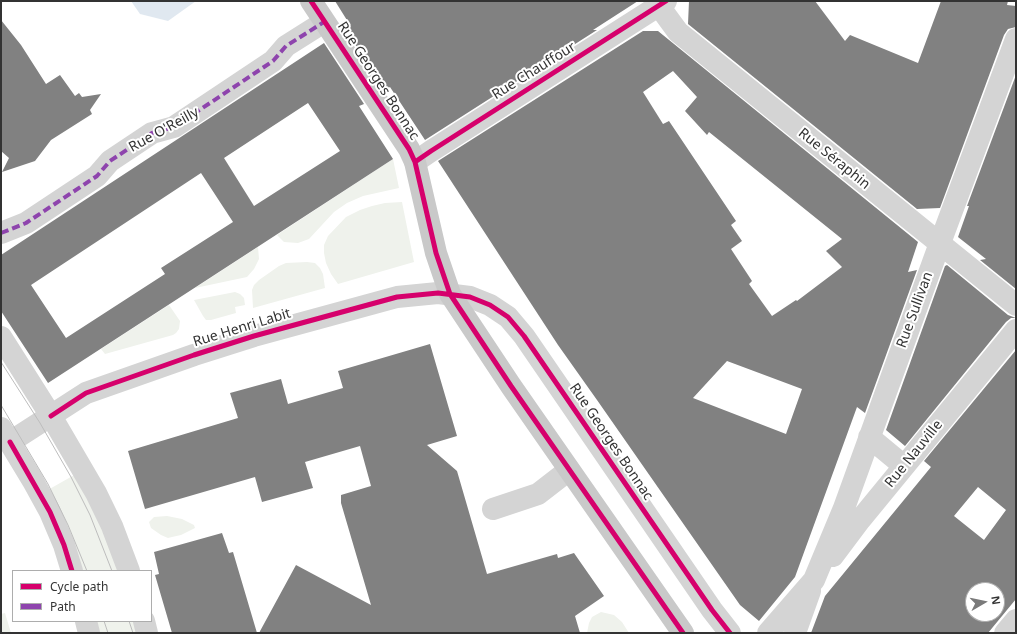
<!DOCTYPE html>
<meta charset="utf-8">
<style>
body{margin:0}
#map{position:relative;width:1017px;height:634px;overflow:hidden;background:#fff;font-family:"Noto Sans",sans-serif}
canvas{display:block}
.frame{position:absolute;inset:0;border:2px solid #333;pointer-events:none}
.legend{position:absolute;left:12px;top:570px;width:140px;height:52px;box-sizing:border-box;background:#fff;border:1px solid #adadad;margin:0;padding:5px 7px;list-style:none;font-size:12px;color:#333}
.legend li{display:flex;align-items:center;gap:8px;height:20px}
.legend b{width:20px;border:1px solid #adadad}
.north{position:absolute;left:965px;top:582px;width:40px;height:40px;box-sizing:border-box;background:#fff;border:1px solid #adadad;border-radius:50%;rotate:81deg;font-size:11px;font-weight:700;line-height:16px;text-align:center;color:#333}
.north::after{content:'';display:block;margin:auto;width:14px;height:18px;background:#7a7a7a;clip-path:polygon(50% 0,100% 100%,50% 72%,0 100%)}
</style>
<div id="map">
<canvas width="1017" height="634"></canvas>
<div class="frame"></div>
<ul class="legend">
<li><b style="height:5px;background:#d6006c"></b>Cycle path</li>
<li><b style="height:5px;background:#8e44ad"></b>Path</li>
</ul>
<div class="north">N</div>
</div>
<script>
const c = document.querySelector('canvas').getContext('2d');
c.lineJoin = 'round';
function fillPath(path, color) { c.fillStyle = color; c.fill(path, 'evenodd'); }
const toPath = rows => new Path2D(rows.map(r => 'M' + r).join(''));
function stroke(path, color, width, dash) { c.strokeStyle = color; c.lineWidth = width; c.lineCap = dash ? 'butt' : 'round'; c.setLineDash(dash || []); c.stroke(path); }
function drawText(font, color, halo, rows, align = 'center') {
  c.font = font + ' "Noto Sans",sans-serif'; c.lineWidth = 4; c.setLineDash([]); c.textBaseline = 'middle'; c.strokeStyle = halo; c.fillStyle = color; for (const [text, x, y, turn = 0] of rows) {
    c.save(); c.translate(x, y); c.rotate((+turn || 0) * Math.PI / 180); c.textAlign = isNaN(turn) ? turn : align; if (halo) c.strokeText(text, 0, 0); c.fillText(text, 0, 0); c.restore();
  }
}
fillPath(toPath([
 [393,159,399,188,363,196,347,203,334,212,309,239,298,243,284,242,277,235],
 [402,202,414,262,338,284,331,274,326,263,324,253,324,245,328,236,346,217,360,210,372,206,385,203],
 [258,247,259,259,254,269,247,277,195,288],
 [307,262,315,263,320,268,323,274,325,288,253,308,252,290,254,285,259,280,279,266,286,263],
 [235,292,240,294,244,298,245,305,235,307,236,313,211,320,206,320,203,316,194,300],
 [169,305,180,321,179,329,176,333,173,335,105,354,101,349],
 [76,474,95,511,119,571,79,571,46,491],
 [167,516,182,519,194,525,195,528,181,535,172,537,168,538,161,535,151,528,149,522,154,517],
 [601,612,614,615,622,622,629,633,587,633,589,623,592,617],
 [5,613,11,633,1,633,1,614],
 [94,621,135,621,139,633,97,633]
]), '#eff2ec');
fillPath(toPath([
 [131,1,196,1,168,21,140,14]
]), '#e0e8f0');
fillPath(toPath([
 [335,1,638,1,593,30,597,30,425,140,390,87,385,90,345,29,350,25],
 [689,1,815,1,845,41,850,35,918,63,941,1,1008,1,1007,5,1016,6,1016,27,1008,29,1004,35,940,208,917,209,688,24],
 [1,20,21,45,46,84,60,75,75,96,79,93,82,97,101,94,90,110,92,114,51,140,35,161,2,172,9,158,1,151],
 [643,31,658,31,918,242,908,272,917,270,865,413,857,407,795,577,759,621,740,605,597,400,558,345,438,161],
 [673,71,697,97,685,111,707,135,709,132,842,239,826,251,842,267,797,301,796,300,772,316,749,284,752,281,731,249,742,241,731,225,736,221,669,121,663,124,643,92],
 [727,361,802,389,786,434,693,398],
 [324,43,364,104,359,106,393,159,48,383,1,311,1,255],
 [308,103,340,151,254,206,224,158],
 [201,173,233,222,161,268,165,274,66,338,31,285],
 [1016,75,1016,289,980,260,986,259,958,237,969,206,967,206],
 [947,265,1008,315,1016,318,1011,318,1006,322,905,446,886,430,945,266],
 [430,344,457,436,427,445,457,471,487,574,557,554,558,558,574,553,604,596,575,616,580,633,259,633,296,565,371,605,341,503,341,495,371,486,360,446,305,462,313,488,262,502,255,477,145,509,128,451,238,418,230,393,281,379,288,404,343,388,338,371],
 [1016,350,1016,599,988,633,811,633,825,596,931,467,924,461],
 [978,487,1006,510,984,540,954,516],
 [973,590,997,590,997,614,973,614],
 [222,533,229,553,233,552,257,633,172,633,155,575,159,574,154,552]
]), '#818181');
stroke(toPath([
 [659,6,678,32,1016,305],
 [415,162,431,151,666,1],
 [1,233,26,223,97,176,110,161,152,133,174,127,273,61,286,46,324,22],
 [1,337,51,416,96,493,112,526,129,571],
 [1,428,33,481,50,512,64,545,72,571],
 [869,437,904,466],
 [10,442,86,393,194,355,254,336,397,297,438,293,470,297,490,305,508,317,524,336,712,610,730,633],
 [493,509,538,494,569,470],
 [833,556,860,520,1016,330],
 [86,621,89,633],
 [144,621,147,633],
 [768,633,814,580,844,508,940,243,1016,39],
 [795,633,810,591],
 [1005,633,1016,620]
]), '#d4d4d4', 22);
stroke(toPath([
 [311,1,409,149,415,162,436,253,450,294,511,386,683,633]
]), '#c9c9c9', 22);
stroke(toPath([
 [1,362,40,423,71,477,90,515,112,571],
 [1,405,48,484,68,525,87,571],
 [104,621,108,633],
 [129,621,133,633]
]), '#bdbdbd', 1);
stroke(toPath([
 [1,233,26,223,97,176,110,161,152,133,174,127,273,61,286,46,324,22]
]), '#8e44ad', 4, [8, 4]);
stroke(toPath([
 [311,1,409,149,415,162,436,253,450,294,511,386,683,633],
 [415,162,431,151,666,1],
 [51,416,86,393,194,355,254,336,397,297,438,293,470,297,490,305,508,317,524,336,712,610,730,633],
 [10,442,50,512,64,545,72,571]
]), '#d6006c', 5);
drawText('14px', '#333', '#fff', [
 ["Rue Chauffour",534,71,-32],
 ["Rue Georges Bonnac",378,81,57],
 ["Rue O'Reilly",164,130,-29],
 ["Rue Séraphin",834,159,39],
 ["Rue Sullivan",915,310,-70],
 ["Rue Henri Labit",242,328,-17],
 ["Rue Georges Bonnac",611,442,56],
 ["Rue Nauville",914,454,-51]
]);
</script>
